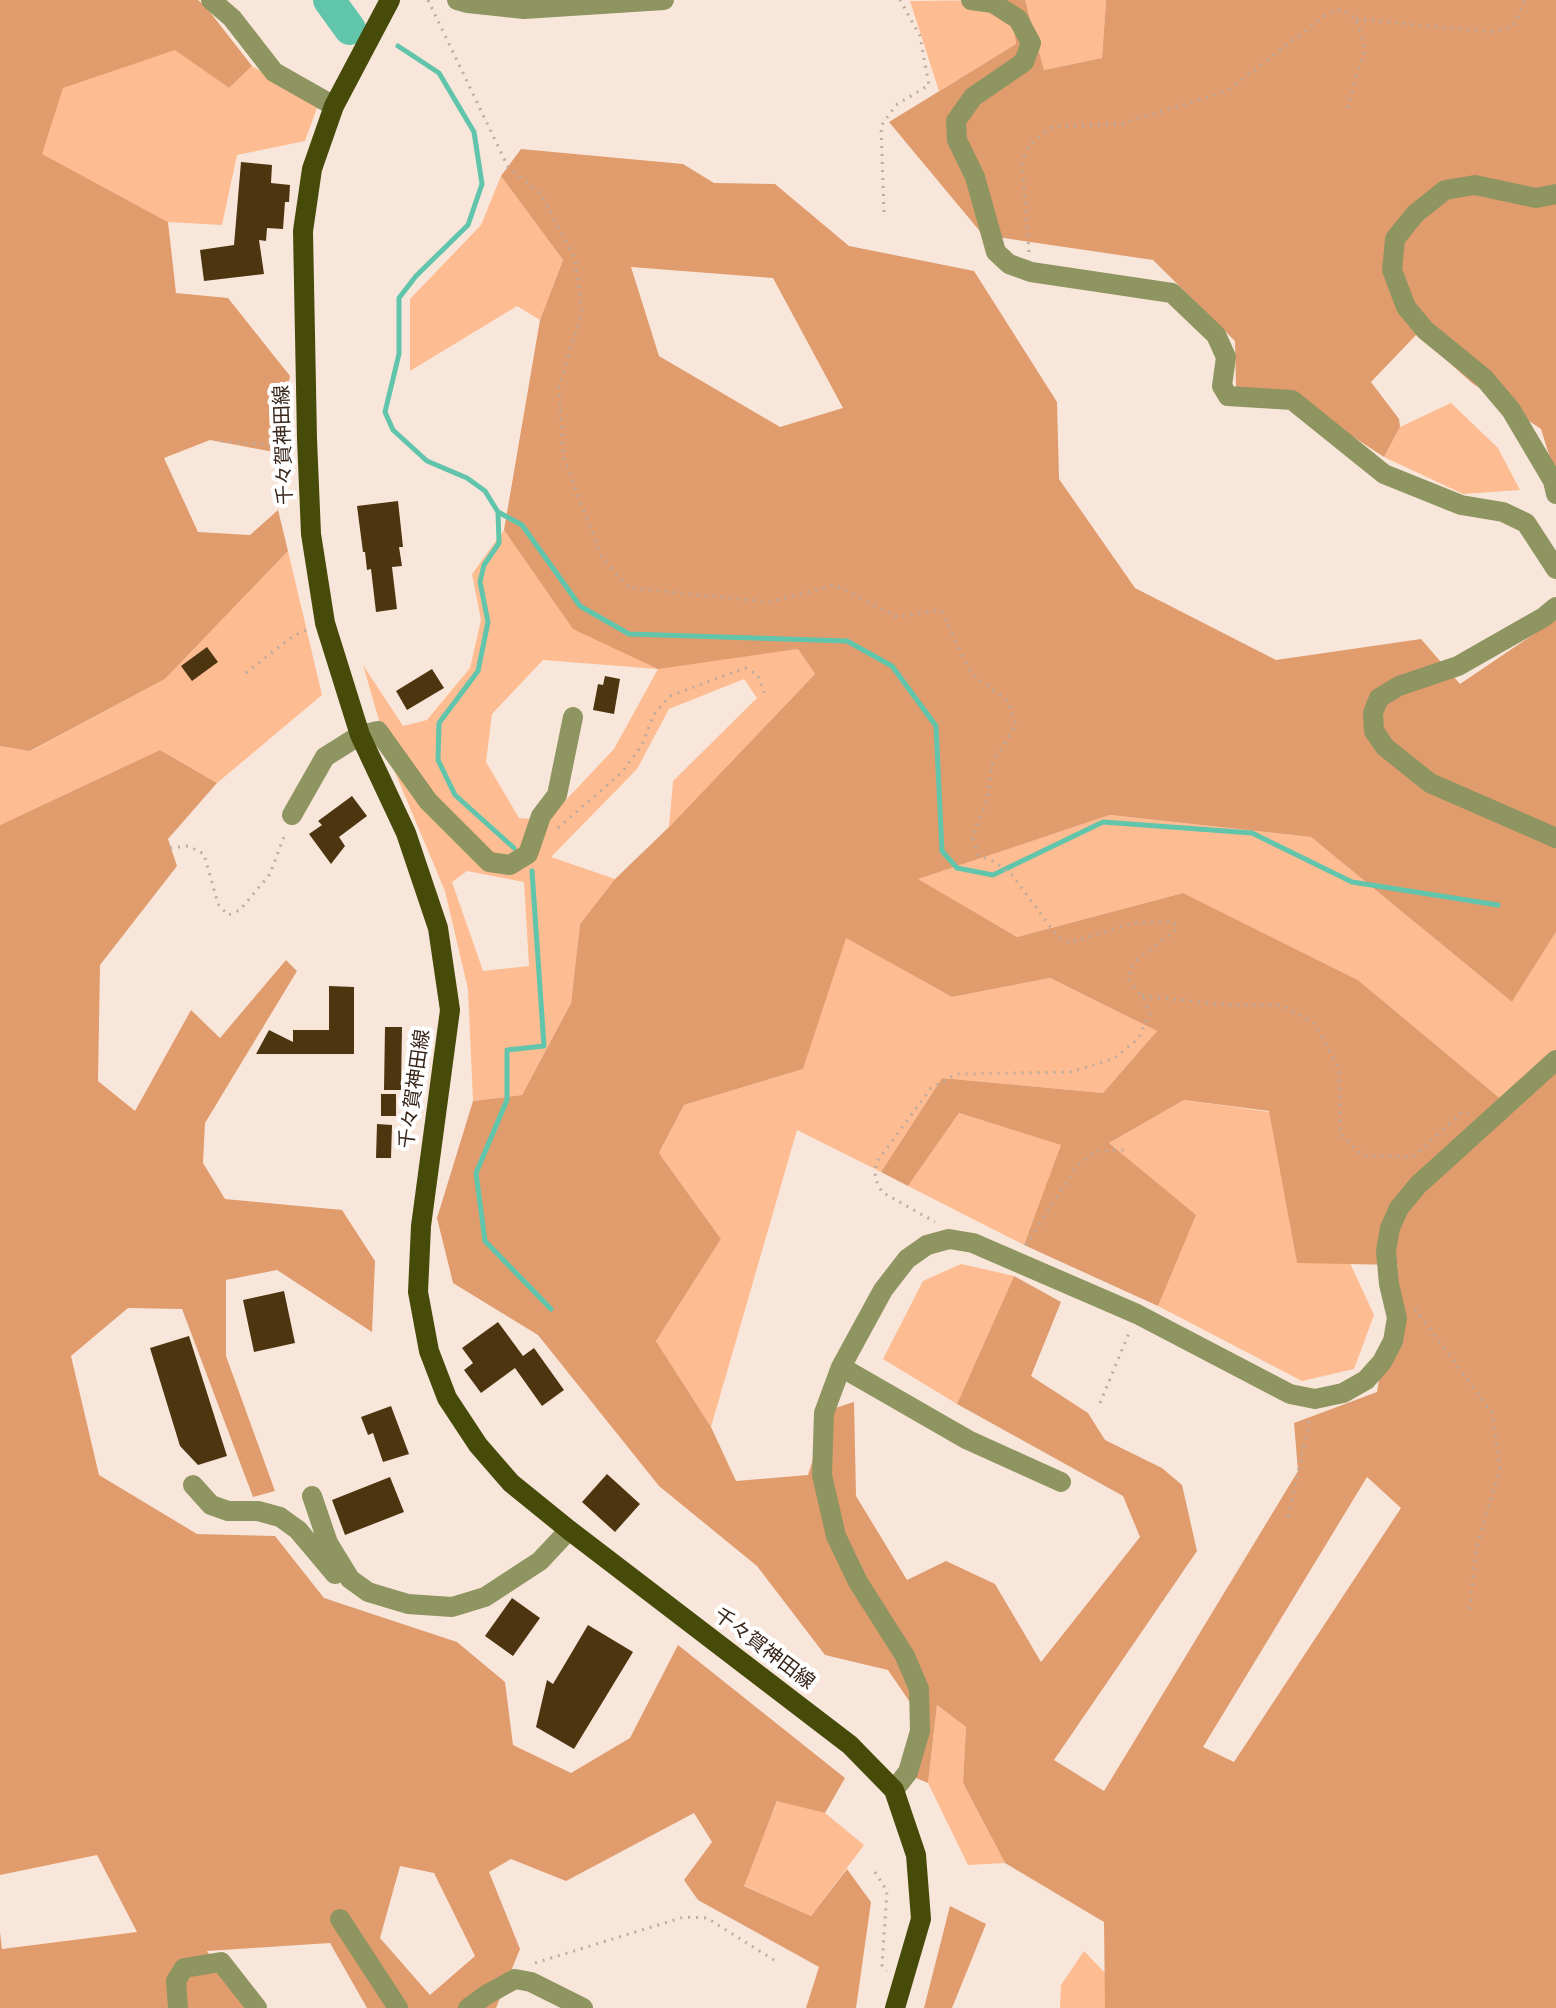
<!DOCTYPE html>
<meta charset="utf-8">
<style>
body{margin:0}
canvas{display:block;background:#f9e6da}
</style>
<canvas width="1556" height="2008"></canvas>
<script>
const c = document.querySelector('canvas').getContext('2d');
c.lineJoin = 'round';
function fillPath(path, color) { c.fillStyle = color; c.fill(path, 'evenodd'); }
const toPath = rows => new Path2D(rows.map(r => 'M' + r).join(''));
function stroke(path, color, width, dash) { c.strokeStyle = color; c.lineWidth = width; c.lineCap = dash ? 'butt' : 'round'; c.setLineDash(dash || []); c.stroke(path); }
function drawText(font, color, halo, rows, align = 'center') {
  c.font = font + ' Rubik,"Noto Sans JP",sans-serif'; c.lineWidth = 8; c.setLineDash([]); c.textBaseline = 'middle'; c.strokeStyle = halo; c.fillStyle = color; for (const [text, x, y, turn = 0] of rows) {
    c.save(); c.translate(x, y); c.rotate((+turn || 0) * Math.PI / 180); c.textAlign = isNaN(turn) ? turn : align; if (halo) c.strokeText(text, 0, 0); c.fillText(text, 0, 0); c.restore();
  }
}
fillPath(toPath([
 [999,0,1010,4,1016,44,939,91,910,1],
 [1025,0,1106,0,1102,58,1044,70],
 [175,49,229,88,252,66,318,105,305,141,237,155,222,225,168,222,41,154,62,88],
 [501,176,563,260,540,320,517,306,410,371,410,299,481,225],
 [1451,403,1498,448,1520,490,1463,494,1384,457,1400,427],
 [504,530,573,628,658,668,798,649,815,674,669,827,673,781,757,698,744,679,669,709,637,769,551,857,615,879,580,924,571,1003,522,1095,473,1101,468,989,445,891,392,765,363,665,403,726,427,720,470,668,481,620,472,574],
 [543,660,658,669,614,749,547,820,519,818,486,762,492,714],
 [467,871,524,882,529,966,483,971,452,882],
 [288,551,322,695,217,783,160,750,0,825,0,746,31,751,165,679],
 [1110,815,1311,837,1512,1002,1556,932,1556,1062,1502,1100,1358,980,1183,893,1017,937,917,879],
 [845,937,952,997,1050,978,1157,1031,1103,1093,942,1078,881,1172,797,1130,711,1427,656,1341,721,1239,659,1153,684,1105,803,1069],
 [1184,1100,1270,1112,1297,1262,1350,1263,1374,1315,1354,1369,1302,1381,1158,1306,1195,1215,1109,1143],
 [959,1113,1062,1145,1024,1245,908,1186],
 [961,1264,1014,1276,957,1404,883,1359,923,1281],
 [937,1705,966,1727,963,1783,1005,1863,968,1865,928,1783],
 [778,1800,825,1813,864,1845,811,1916,743,1885],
 [1084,1951,1105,1973,1105,2008,1060,2008,1061,1985]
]), '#fdbc91');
fillPath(toPath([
 [0,0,198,0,206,7,252,66,229,88,175,50,63,88,42,154,168,222,176,293,228,298,290,376,274,452,210,440,164,458,198,532,250,535,278,510,288,551,165,679,30,751,0,746],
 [999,0,1025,0,1044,70,1102,58,1106,0,1556,0,1556,477,1541,429,1472,383,1417,334,1371,382,1399,419,1400,427,1384,457,1285,392,1236,390,1235,341,1153,260,983,235,889,122,1016,44,1010,4],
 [521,149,683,164,714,183,775,184,849,246,974,271,1057,402,1059,479,1135,588,1276,660,1421,639,1460,684,1556,619,1556,932,1512,1002,1311,837,1110,815,918,879,1017,937,1183,893,1358,980,1502,1100,1556,1062,1556,2008,1105,2008,1104,1922,1005,1863,963,1783,966,1727,937,1705,928,1783,911,1776,918,1714,888,1670,825,1655,757,1566,659,1486,538,1335,453,1283,437,1218,473,1101,522,1095,571,1003,580,924,615,879,669,827,815,674,798,649,658,669,573,629,504,530,540,320,563,260,501,176],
 [631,267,773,278,843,408,780,427,659,356],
 [846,938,952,997,1050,978,1157,1031,1103,1093,942,1078,881,1172,908,1186,959,1113,1061,1145,1024,1245,1158,1306,1196,1215,1109,1143,1184,1100,1269,1111,1297,1263,1398,1265,1377,1392,1294,1423,1298,1471,1104,1791,1054,1760,1197,1551,1182,1485,1162,1468,1105,1440,1088,1413,1031,1376,1061,1302,1014,1276,957,1404,1123,1496,1140,1537,1041,1662,995,1584,946,1561,907,1580,856,1496,854,1402,829,1410,808,1475,736,1481,711,1427,656,1341,721,1239,659,1153,684,1105,803,1069],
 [1367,1477,1401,1508,1234,1762,1203,1747],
 [160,750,217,783,168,839,177,866,100,965,98,1081,135,1111,191,1010,220,1038,286,960,297,971,205,1123,203,1163,225,1199,342,1210,375,1261,372,1332,277,1270,226,1280,226,1356,275,1491,253,1497,182,1309,128,1308,71,1356,99,1475,197,1534,275,1536,324,1598,457,1642,505,1682,513,1745,571,1773,630,1738,678,1645,845,1778,825,1813,777,1801,744,1886,811,1916,847,1869,871,1902,856,2008,806,2008,819,1967,698,1900,684,1880,712,1842,694,1813,566,1881,511,1859,489,1872,520,1949,496,2008,367,2008,330,1943,207,1951,248,2008,0,2008,0,1932,2,1949,137,1932,97,1855,0,1875,0,825],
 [400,1866,434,1873,475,1956,430,1995,380,1938],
 [950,1906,986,1924,952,2008,924,2008]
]), '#e19c6e');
stroke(toPath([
 [398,46,439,73,474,132,482,184,468,225,416,276,399,298,399,354,385,412,393,430,427,461,467,478,485,491,498,512,499,543,484,565,480,582,488,622,478,671,439,723,438,760,455,795,514,848],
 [498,512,522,525,580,606,629,634,847,641,892,666,936,726,942,851,957,868,993,875,1103,822,1252,833,1352,882,1498,905],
 [532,871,544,1046,507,1050,507,1100,476,1173,485,1241,551,1309]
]), '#61c5ab', 5);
stroke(toPath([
 [329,0,350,29]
]), '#61c5ab', 32);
fillPath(toPath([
 [241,162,272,165,271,183,290,185,289,202,285,202,283,229,267,228,266,241,259,240,264,274,204,281,200,250,234,245],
 [398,501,403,547,399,547,402,566,392,567,397,609,376,612,371,569,367,570,365,552,363,552,357,506],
 [207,647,218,662,192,681,181,666],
 [432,669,444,688,407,710,396,691],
 [605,676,620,679,614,714,593,710,598,684,603,685],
 [352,796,367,816,339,837,345,846,331,864,309,834,322,825,318,821],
 [329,986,354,987,354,1054,256,1054,269,1030,293,1042,293,1030,329,1030],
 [385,1027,402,1027,401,1090,384,1090],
 [381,1094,396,1094,396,1116,381,1116],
 [377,1124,392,1125,391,1158,376,1158],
 [284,1291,295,1343,254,1352,243,1300],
 [498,1322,523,1356,534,1348,564,1390,542,1406,515,1368,481,1393,464,1370,473,1363,462,1348],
 [189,1336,227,1456,198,1465,180,1446,150,1348],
 [391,1406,409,1454,383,1462,373,1433,368,1435,361,1417],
 [607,1474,640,1504,615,1532,582,1502],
 [390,1477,404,1512,345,1535,332,1500],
 [512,1598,540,1618,513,1656,485,1636],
 [588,1625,633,1652,574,1749,536,1727,547,1680,553,1684]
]), '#4d3510');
stroke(toPath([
 [428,0,508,167,541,194,575,259,582,312,559,386,563,456,602,558,630,588,770,602,835,585,897,617,941,610,971,673,1008,701,1016,725,992,764,988,799,972,836,978,855,995,862,1013,876,1057,936,1069,943,1133,923,1174,922,1177,929,1133,963,1128,980,1142,996,1150,1014,1138,1039,1113,1059,1070,1072,956,1074,931,1088,876,1163,875,1178,882,1192,935,1222],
 [1356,19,1495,32,1514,25,1525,0],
 [884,212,881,126,896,105,929,85,920,36,900,0],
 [1029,252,1022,161,1029,145,1052,127,1121,124,1227,91,1327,14,1342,9,1356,19,1365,48,1347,109],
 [221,441,271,445,287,442],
 [246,673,293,636,306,630],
 [558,828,622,772,642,745,654,714,670,696,745,668,758,675,764,693],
 [170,848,188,846,204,854,218,904,228,915,240,910,270,874,285,834],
 [1142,996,1231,1005,1281,1005,1314,1023,1339,1069,1340,1134,1364,1156,1413,1157,1461,1113,1469,1113],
 [1026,1245,1077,1166,1095,1151,1127,1150],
 [1415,1309,1492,1413,1500,1468,1476,1549,1469,1615],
 [1100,1403,1129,1333],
 [1288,1517,1310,1418],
 [875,1872,887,1891,882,1965,887,1971],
 [535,1963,684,1917,707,1918,774,1960]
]), '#bdab9f', 3, [2, 6]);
stroke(toPath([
 [211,0,232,18,274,72,334,106],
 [457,0,468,3,524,9,664,0],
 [971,0,993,3,1018,19,1031,43,1024,62,973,97,956,121,957,140,975,177,996,252,1009,264,1031,272,1172,293,1216,335,1226,357,1222,386,1228,396,1292,400,1384,474,1461,505,1503,512,1526,523,1556,569],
 [1556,194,1536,198,1475,185,1445,190,1415,214,1395,239,1392,270,1406,307,1425,330,1484,378,1511,410,1553,481,1556,494],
 [1556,607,1544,617,1458,666,1399,686,1379,698,1373,713,1374,731,1385,747,1430,783,1556,838],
 [292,815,325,757,360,735,378,731,428,801,489,862,510,865,528,854,541,816,557,795,573,717],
 [841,1367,968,1440,1061,1482],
 [193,1485,211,1505,228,1511,258,1511,280,1517,298,1530,335,1574],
 [312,1496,328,1543,350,1579,368,1592,408,1604,452,1607,485,1597,540,1561,569,1530],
 [894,1790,908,1772,920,1731,919,1689,905,1656,858,1582,836,1536,822,1475,824,1413,841,1367,883,1290,907,1259,927,1245,949,1239,973,1243,1137,1314,1290,1394,1315,1399,1343,1393,1366,1380,1382,1362,1393,1341,1397,1318,1389,1284,1386,1251,1390,1228,1399,1208,1418,1185,1556,1060],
 [340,1919,398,2008],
 [178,2008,176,1981,184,1968,221,1962,257,2008],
 [468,2008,486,1995,515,1979,531,1982,583,2008]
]), '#8f9560', 20);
stroke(toPath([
 [390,0,334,106,312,169,303,231,307,439,311,534,325,623,360,735,406,833,438,928,450,1010,421,1226,418,1292,429,1351,447,1398,478,1445,511,1483,569,1530,850,1745,894,1790,916,1855,921,1919,895,2008]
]), '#474b0a', 20);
drawText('20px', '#39271c', '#fff', [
 ["千々賀神田線",284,445,-92],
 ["千々賀神田線",415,1089,-82],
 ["千々賀神田線",764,1649,37]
]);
</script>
